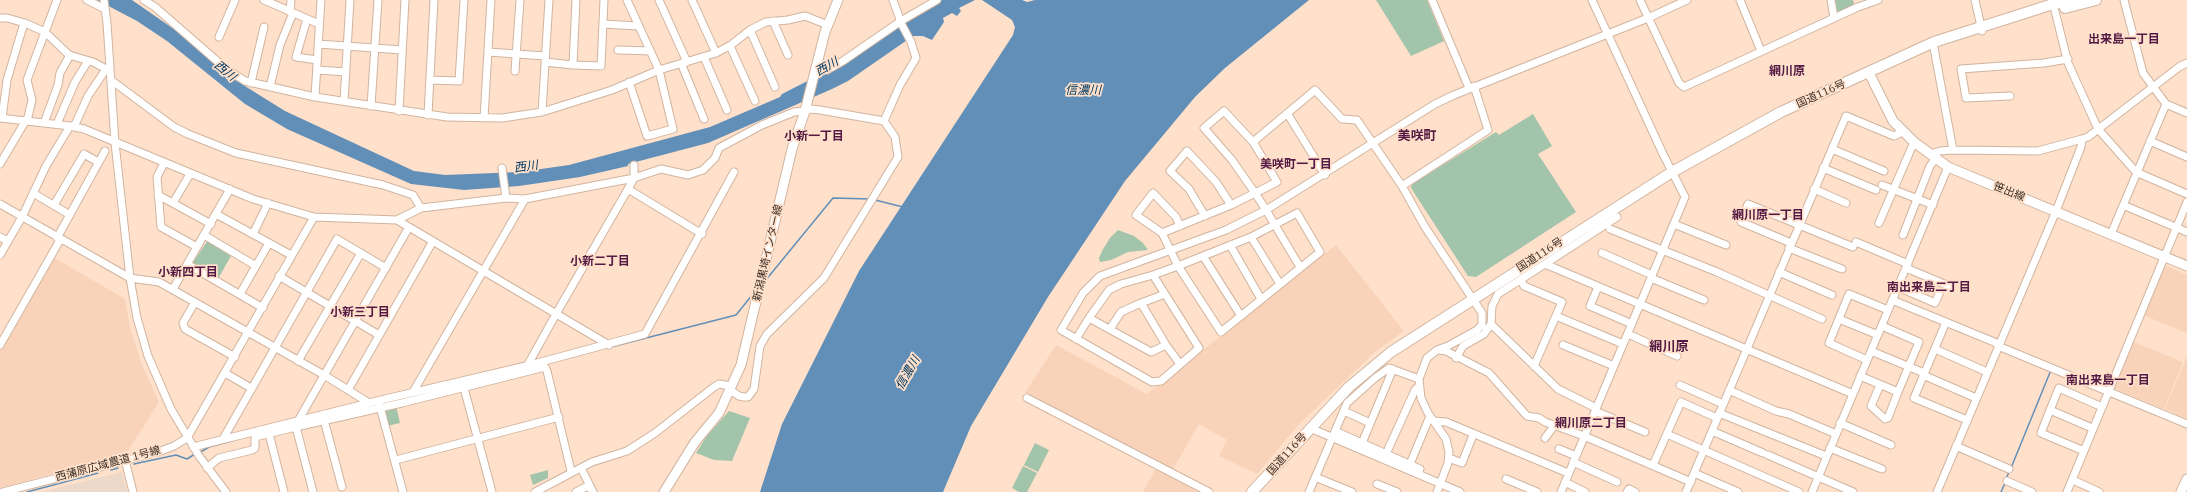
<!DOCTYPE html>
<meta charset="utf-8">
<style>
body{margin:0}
canvas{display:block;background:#ffe0ca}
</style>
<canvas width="2187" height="492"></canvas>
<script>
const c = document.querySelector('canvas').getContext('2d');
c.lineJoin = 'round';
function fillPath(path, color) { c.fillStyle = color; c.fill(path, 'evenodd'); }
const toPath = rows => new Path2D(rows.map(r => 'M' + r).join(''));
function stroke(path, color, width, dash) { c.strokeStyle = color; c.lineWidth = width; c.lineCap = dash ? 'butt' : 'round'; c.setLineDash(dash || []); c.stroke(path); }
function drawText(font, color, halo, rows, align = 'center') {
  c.font = font + ' "IBM Plex Serif","Noto Sans JP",serif'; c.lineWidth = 3.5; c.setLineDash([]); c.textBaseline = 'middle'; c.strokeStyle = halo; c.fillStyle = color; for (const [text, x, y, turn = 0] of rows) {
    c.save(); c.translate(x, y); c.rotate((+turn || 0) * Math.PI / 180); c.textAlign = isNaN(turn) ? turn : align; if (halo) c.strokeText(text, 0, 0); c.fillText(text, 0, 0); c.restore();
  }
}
fillPath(toPath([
 [1336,245,1404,331,1375,352,1300,423,1257,474,1219,456,1227,440,1199,424,1173,469,1025,393,1056,345,1147,394],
 [53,257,125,299,130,328,142,365,159,402,126,454,0,488,0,350],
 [2163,265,2187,275,2187,333,2143,315],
 [2132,341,2183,362,2164,409,2113,388],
 [2187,356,2187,419,2165,409],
 [1156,468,1204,492,1143,492]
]), '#f8d3b9');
fillPath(toPath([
 [122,472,127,492,41,492]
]), '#edd9ca');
fillPath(toPath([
 [1376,0,1427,0,1444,41,1411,56],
 [1834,0,1853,0,1854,4,1840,12,1837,11],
 [1533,114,1552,146,1538,154,1576,212,1476,277,1468,276,1411,188,1412,184,1496,132,1499,135],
 [1118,230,1134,236,1143,243,1148,250,1128,252,1111,260,1100,262,1099,258,1102,251,1110,238],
 [208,240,232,254,218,279,194,265,193,262],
 [396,406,400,423,387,426,383,409],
 [729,411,750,418,732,461,714,460,696,453,706,437],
 [1035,443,1049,450,1038,472,1024,465],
 [1023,466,1037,473,1027,492,1019,492,1012,488],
 [548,470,548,478,533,485,530,475]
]), '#a2c4aa');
fillPath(toPath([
 [97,0,132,0,178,32,232,78,285,111,414,171,445,175,520,172,569,165,710,127,780,97,782,94,837,66,940,0,975,0,959,8,961,11,957,16,952,13,943,18,944,22,932,40,923,36,913,36,848,81,832,89,708,143,628,164,628,166,580,177,519,186,464,190,411,184,287,129,245,104,167,41,137,21],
 [982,0,1022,0,1027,2,1035,0,1309,0,1225,68,1195,97,1125,181,1048,297,971,426,943,492,760,492,782,424,859,271,1013,35,1015,27,1012,20]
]), '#628fb8');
stroke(toPath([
 [875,200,903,207],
 [765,281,833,198,870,199],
 [611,347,736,315,753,294],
 [386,402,411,397],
 [199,453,209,447,235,440],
 [134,464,176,455,187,459,195,454],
 [2011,468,2051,370],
 [111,470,118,468],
 [2006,479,2009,472],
 [27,492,98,473],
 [2001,492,2005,483]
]), '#628fb8', 1.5);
const minor = toPath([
 [87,0,105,9],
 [104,0,107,23,115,143,130,278,137,318,148,356,171,409,199,456,226,492],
 [144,0,155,7,225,68,245,81,315,97,447,117,502,118,542,112,612,90,659,70,716,53,731,45,750,30,766,22,788,20,805,16,828,25],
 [264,0,319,24],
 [576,0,573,65,601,66,604,0],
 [627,0,659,70,673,129,647,136,629,82],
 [659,0,687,62],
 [692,0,716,53],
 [1432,0,1469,88],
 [1640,0,1679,83,1684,87,1858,7,1878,0],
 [1740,0,1761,51],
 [1831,0,1834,18],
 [1975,0,1982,31],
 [2055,11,2068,63,2098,129,2136,172,2187,194],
 [290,12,291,0],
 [0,18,7,18,25,23,45,32,69,55,93,62,110,71],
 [307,19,296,57,317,60],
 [773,21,788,55],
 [603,24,638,26],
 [750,30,775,87],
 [219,37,235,0],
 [318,44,402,50],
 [730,46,755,101],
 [1934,48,1953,150],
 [618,50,650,51],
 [488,52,545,56],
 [704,57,727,110],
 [545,62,573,65],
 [681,63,704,119],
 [317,70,346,72],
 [515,71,520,0],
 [815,71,827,70,843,61,901,21,937,0],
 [111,80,174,127,188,134,236,153,383,185,413,195,421,208],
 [430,80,459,81,464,0],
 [251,83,264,27],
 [270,87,280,45,293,13],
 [2010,96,1966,98,1961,69,2044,63,2068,59],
 [315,97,321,0],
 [344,101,350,0],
 [2166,104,2187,113],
 [371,106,378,0],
 [399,111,405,0],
 [542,112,549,0],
 [1287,113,1325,175],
 [428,115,434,0],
 [0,118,70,126,84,129,253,199,314,217,397,220,421,208,506,198,525,199,634,178,661,169,688,175,703,170,715,158,719,148,762,125,794,112,805,111,811,109,820,110,884,121,895,137,898,157,824,278,767,334,760,346,754,389,748,397,744,397,739,396,730,390],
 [2,118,7,80,24,23],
 [484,118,491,0],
 [27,121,32,100,27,80,57,0],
 [884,121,900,85,916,58,911,42,902,25,893,0],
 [44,123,58,85,60,73,70,55],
 [57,124,75,82,88,61],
 [74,127,88,96,106,69],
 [2150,141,2187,157],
 [1253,142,1315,90,1342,119,1357,120,1402,186,1425,227,1482,313,1482,325,1477,330,1448,346,1437,350,1427,358,1419,379,1421,398,1428,413,1446,439,1449,452,1448,463,1437,492],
 [1832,149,1884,171],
 [1930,154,1940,151,1953,150,2038,151,2082,139,2088,137,2179,67,2187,63],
 [164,163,157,177,161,227,197,247],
 [0,164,26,120],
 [502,168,506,198],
 [1823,168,1876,190],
 [1882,185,1933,205],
 [1402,186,1488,130,1474,86],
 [628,189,702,234],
 [1814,189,1846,203],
 [33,193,70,215],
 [158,195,211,224],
 [173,203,190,174],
 [0,204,130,278,159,282,324,375,369,403],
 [54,205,84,154,98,162],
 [2123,205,2187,232],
 [216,214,291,255],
 [1205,216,1189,189,1170,171,1187,151,1216,182,1231,205],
 [397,220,609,345],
 [1879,223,1914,142],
 [1674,224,1726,245],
 [1610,229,1717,272,1822,319],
 [1162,233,1231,205,1277,182,1253,142,1224,111,1204,128,1232,160,1255,193,1266,210,1300,267],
 [253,234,268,203],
 [2111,234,2166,104,2143,73,2124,0],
 [204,235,256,266],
 [1903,235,1930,166,1936,158],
 [0,237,8,241],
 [1251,237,1280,284],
 [57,238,105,151],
 [1856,242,1908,264],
 [1791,243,1741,222,1748,204,1853,247],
 [1230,245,1261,299],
 [1789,248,1842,269],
 [1602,253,1652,275],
 [0,255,22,217,46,166,70,126],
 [1203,256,1241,316],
 [187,264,263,308],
 [1545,264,1617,217],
 [1906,268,1949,286],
 [1779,272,1832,295],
 [1153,275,1178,266,1251,237,1297,213,1320,252,1221,332,1178,266,1162,233,1136,215,1153,193,1176,217,1180,226],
 [279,276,379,335],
 [1651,278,1704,300],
 [1521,280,1524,286,1562,302,1534,366],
 [1598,287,1590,306,1632,324],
 [1898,287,1935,303,1939,294],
 [173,289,230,189],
 [240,294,269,243],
 [1165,294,1199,348,1161,381,1152,382,1061,330,1083,293,1100,276,1226,230,1266,210,1435,104,1454,95,1648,18,1687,0],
 [1892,300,1999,344],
 [195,302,183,323,185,329,235,357],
 [1556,316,1623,344],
 [1089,318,1109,290,1121,284,1153,275,1165,294,1141,303],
 [1839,319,1878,335],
 [1946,322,1914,398,1967,420],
 [1491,324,1558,389,1596,408],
 [1882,326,1919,342,1898,392],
 [1110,329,1121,312,1141,303,1166,345],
 [1628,334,1677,356],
 [1076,339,1089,318,1151,352,1166,345,1180,364],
 [0,345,60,240],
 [1563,345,1614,366],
 [1998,346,2187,424],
 [1935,349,1987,372],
 [1439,350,1446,351,1489,373,1527,416,1539,418,1545,422,1584,436,1691,482],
 [1871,351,1924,373],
 [1456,358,1463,346,1484,334,1491,324,1492,306,1498,294,1545,264,1853,394],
 [1867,360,1829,343,1849,294,1888,310],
 [298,361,361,253],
 [526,368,556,314,628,189,634,178,634,165],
 [225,373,251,388],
 [1923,375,1976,398],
 [1860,376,1898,392,1888,418,1885,419,1871,406,1880,385],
 [1680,385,1723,404],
 [464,388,492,492],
 [348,390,433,241],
 [1729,390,1776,411,1789,414,1836,434],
 [413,392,525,199],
 [1027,398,1209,492],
 [379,403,403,492],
 [2050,410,2092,428],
 [1344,411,1370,423],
 [1595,411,1645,432],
 [1719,413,1826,456],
 [324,420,342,487],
 [298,421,409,227],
 [1434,421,1446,422,1568,473],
 [1840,423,1891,445],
 [1310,428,1460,492],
 [1335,431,1420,469,1418,474],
 [1712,431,1763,453],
 [269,434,284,492],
 [1667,434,1799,492],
 [187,438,314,217],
 [1545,438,1554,426],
 [223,439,337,239,386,268],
 [1362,443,1393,369],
 [1956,446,2009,469],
 [193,447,385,399,526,366,645,334,734,172],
 [1830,448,1882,469],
 [1559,449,1576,456],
 [2084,451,2041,433,2050,410,2059,388,2102,407],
 [1386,454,1415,390,1419,386],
 [1768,455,1853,492],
 [1449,458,1462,463,1473,435],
 [125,460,133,492],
 [396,460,559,417],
 [1573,462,1617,482],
 [1410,464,1430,416],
 [1653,465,1681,402,1717,418],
 [207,468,219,458,252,450,255,448,255,437,296,427],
 [581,468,593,492],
 [1694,473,1738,492],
 [1315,477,1352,492],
 [1506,479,1537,492],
 [2073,480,2099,492],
 [2007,481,2032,492],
 [1565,482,1585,492],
 [1377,484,1397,492],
 [3,492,158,452,174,446,187,438],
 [313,492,296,427,402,403,545,367,547,371,571,471],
 [535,492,592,462,627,451,655,433,714,387,719,384,731,386],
 [576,492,588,486,593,492],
 [1309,492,1347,403,1375,378,1389,368,1419,379],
 [1561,492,1685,197,1663,154,1592,0],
 [1627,492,1629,489,1635,492],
 [1686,492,1846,116,1894,136,1902,132],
 [1812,492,1948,167],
 [1937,492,2056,211,2081,147,2082,139],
 [2067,492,2187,202]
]);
const major = toPath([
 [1869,73,1893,121,1914,142,1948,167,2187,266],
 [664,492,695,442,719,413,741,365,792,149,805,111,825,32,838,0],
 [2181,492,2187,479]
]);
const highway = toPath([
 [2065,8,2096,0],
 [1252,492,1349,387,1391,352,1672,172,1781,112,1934,42,2050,5,2072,0]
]);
stroke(minor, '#d1b49f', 9);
stroke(major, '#d1b49f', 11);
stroke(highway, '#d1b49f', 12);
stroke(minor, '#fff', 7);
stroke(major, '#fff', 9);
stroke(highway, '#fff', 10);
drawText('11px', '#3b2f27', '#ffe0ca', [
 ["国道116号",1821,94,-24],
 ["笹出線",2009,192,22],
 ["新潟黒埼インター線",768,253,-77],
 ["国道116号",1540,255,-33],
 ["国道116号",1287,454,-48],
 ["西蒲原広域農道 1号線",108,464,-15]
]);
drawText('bold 12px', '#541a43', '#ffe0ca', [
 ["出来島一丁目",2124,40],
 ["網川原",1787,72],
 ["小新一丁目",814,137],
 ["美咲町一丁目",1296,165],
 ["網川原一丁目",1768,216],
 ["小新二丁目",600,262],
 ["小新四丁目",188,273],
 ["南出来島二丁目",1929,288],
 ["小新三丁目",360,313],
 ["南出来島一丁目",2108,381],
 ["網川原二丁目",1591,424]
]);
drawText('italic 12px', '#003961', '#ffe0ca', [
 ["西川",827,67,-30],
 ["西川",225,71,39],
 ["信濃川",1083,91],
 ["西川",526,167,-8],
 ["信濃川",908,373,-60]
]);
drawText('bold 13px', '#541a43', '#ffe0ca', [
 ["美咲町",1417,136],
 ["網川原",1669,347]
]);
</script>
